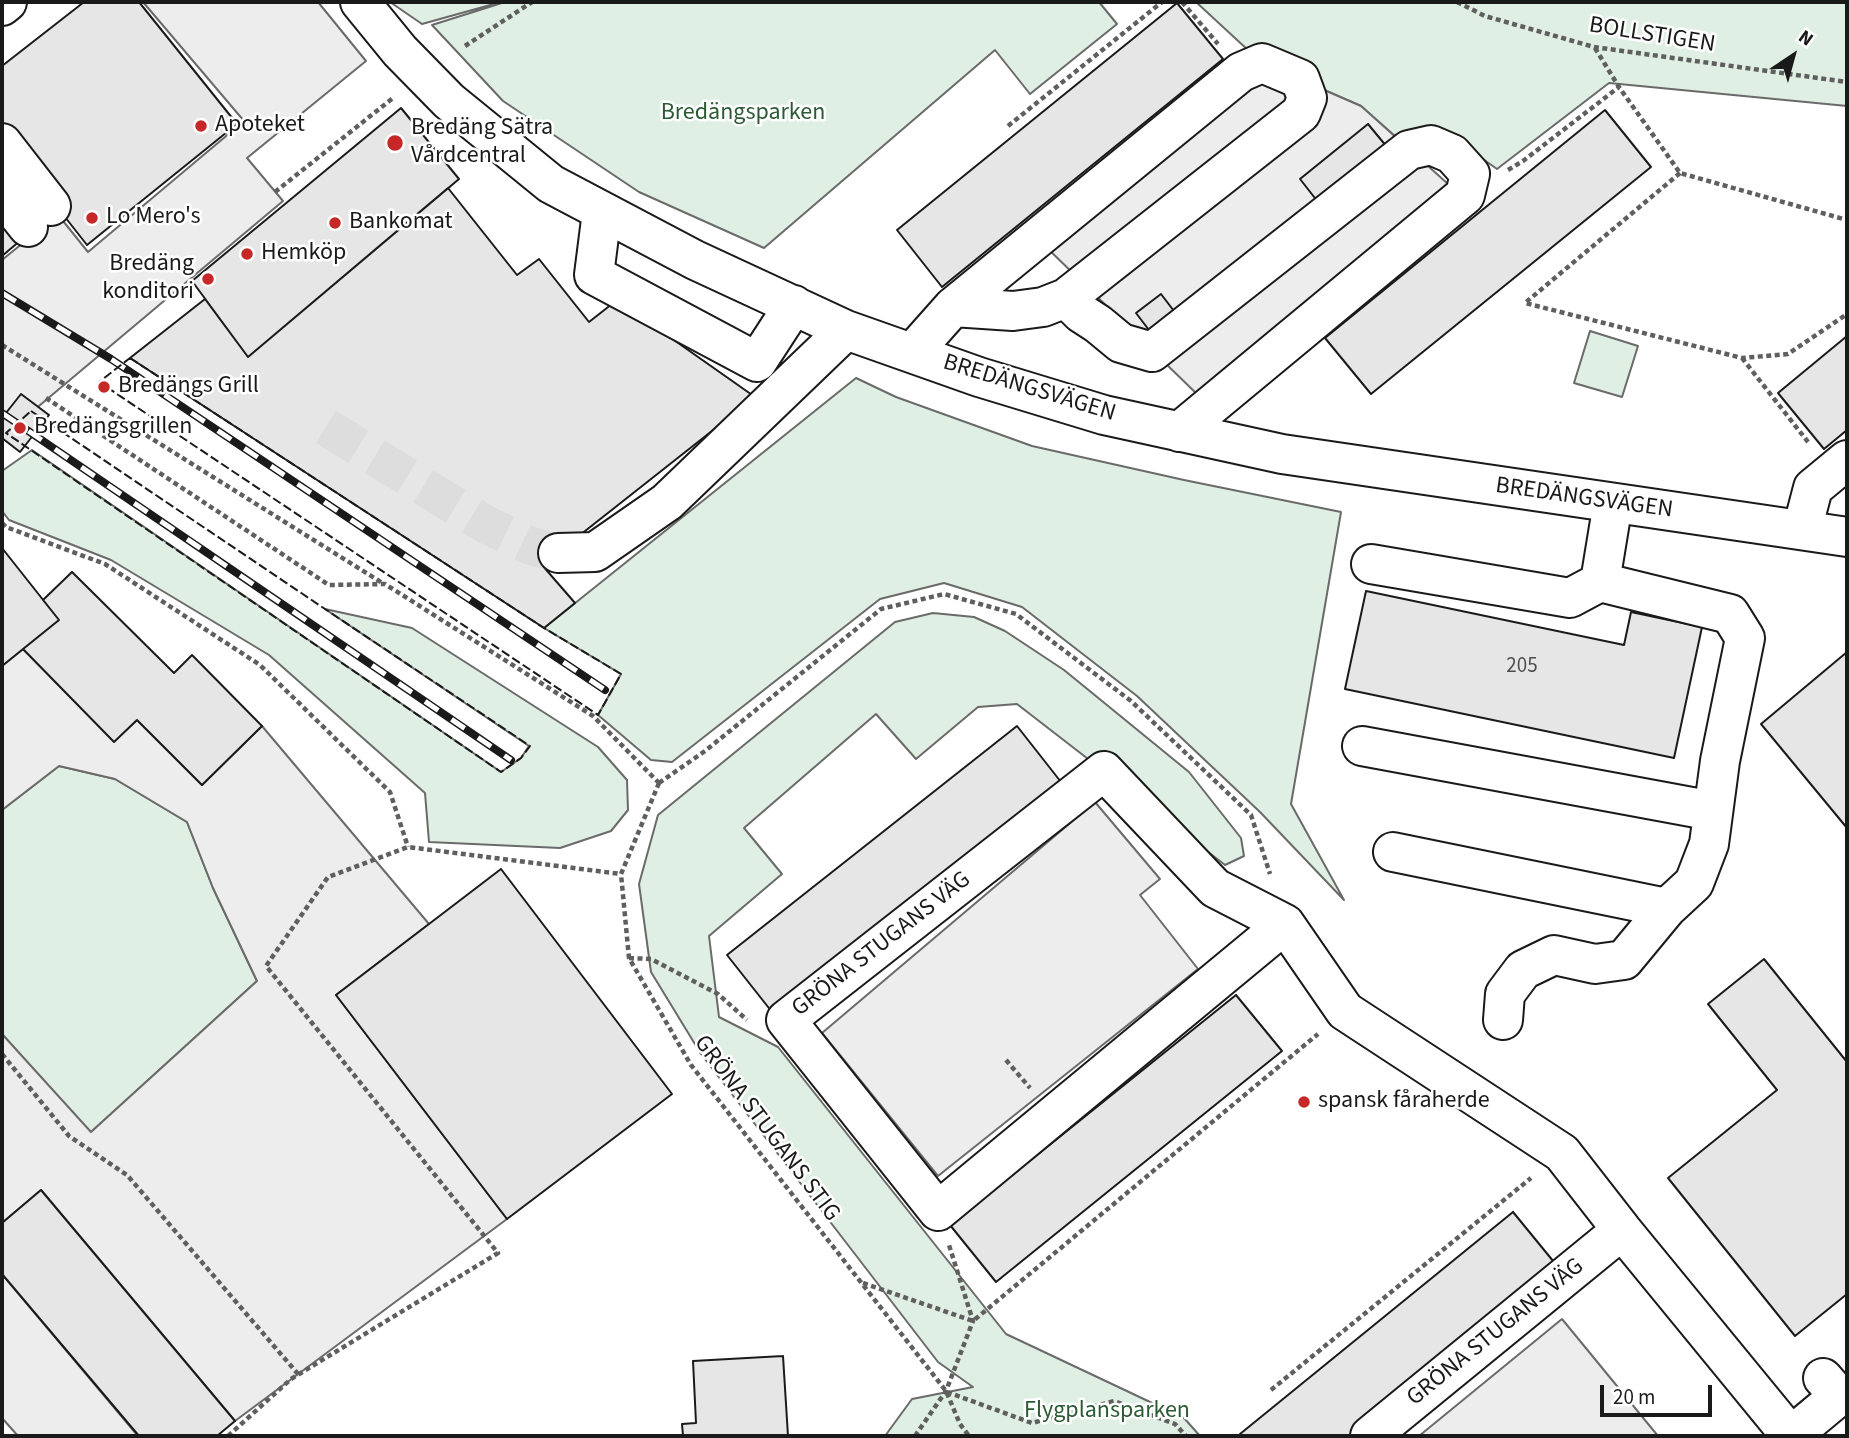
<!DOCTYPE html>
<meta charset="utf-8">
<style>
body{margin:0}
#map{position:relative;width:1849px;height:1438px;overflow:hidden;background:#fff;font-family:"Source Sans 3",sans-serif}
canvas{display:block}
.frame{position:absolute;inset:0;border:4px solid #1a1a1a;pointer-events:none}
.north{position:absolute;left:1758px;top:21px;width:70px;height:70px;-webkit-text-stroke:5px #fff;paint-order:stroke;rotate:36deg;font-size:19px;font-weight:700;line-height:28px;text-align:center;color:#1a1a1a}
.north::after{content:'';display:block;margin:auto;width:24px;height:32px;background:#1a1a1a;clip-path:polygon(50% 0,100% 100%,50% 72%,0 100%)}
.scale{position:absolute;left:1600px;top:1385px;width:112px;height:32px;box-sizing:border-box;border:4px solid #1a1a1a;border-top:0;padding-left:9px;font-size:21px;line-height:24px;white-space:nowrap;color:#1a1a1a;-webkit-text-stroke:5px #fff;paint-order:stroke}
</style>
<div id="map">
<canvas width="1849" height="1438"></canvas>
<div class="frame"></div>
<div class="north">N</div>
<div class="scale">20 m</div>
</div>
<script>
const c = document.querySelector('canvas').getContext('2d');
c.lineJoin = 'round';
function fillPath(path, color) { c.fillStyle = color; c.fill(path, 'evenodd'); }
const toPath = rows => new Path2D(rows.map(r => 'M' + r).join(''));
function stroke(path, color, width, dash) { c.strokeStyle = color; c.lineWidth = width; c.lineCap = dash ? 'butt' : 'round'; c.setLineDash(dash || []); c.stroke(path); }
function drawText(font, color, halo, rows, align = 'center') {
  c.font = font + ' "Source Sans 3",sans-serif'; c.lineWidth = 5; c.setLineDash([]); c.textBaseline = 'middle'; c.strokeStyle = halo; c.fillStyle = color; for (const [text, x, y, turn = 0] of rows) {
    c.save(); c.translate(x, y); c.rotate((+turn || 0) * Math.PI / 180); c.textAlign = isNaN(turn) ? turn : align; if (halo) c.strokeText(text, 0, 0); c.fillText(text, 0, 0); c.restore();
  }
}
const green = toPath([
 [390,2,501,2,422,24,390,2],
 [505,2,1099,2,1117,24,1030,94,995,50,764,248,639,192,503,101,432,25,505,2],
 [1196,2,1847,2,1847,106,1609,83,1497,169,1446,133,1396,137,1361,106,1262,63,1196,2],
 [1590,331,1638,346,1622,397,1574,383,1590,331],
 [856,378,896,397,1032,446,1184,480,1341,512,1291,804,1344,900,1260,812,1137,696,1022,607,944,583,880,599,672,762,651,760,598,715,621,674,544,628,856,378],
 [32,450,501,772,521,758,529,746,325,609,412,628,598,747,627,780,628,810,611,831,560,848,429,842,425,793,269,655,111,560,9,520,2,511,2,471,32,450],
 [933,613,974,617,1005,631,1064,670,1189,772,1241,838,1244,856,1225,865,1017,704,978,707,916,759,876,714,744,828,782,874,709,936,719,1017,778,1047,1006,1334,1184,1418,1200,1436,885,1436,912,1399,973,1387,938,1362,701,1054,651,972,639,884,658,815,895,622,933,613],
 [59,766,115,779,187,822,213,888,257,981,90,1133,2,1034,2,810,59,766]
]);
fillPath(green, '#e0efe3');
stroke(green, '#6a6a6a', 2);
const parking = toPath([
 [143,2,318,2,366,61,247,158,283,201,2,437,2,260,34,234,51,206,88,252,244,121,143,2],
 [1262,63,1361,106,1457,192,1201,398,1043,244,1262,63],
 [23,649,114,741,137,720,202,785,262,726,429,924,336,995,507,1219,235,1421,41,1190,2,1223,2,1034,91,1132,257,981,213,888,187,822,115,779,59,766,2,810,2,666,23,649],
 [1095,802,1160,879,1140,895,1198,969,938,1176,822,1033,1095,802],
 [2,1274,138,1436,139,1436,18,1436,2,1418,2,1274],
 [1562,1319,1658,1436,1419,1436,1562,1319]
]);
fillPath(parking, '#ededed');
stroke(parking, '#6a6a6a', 2);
const building = toPath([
 [84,2,139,2,237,124,87,245,2,137,2,66,84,2],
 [1177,3,1223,59,942,287,897,230,1177,3],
 [401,108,459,179,248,357,192,281,401,108],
 [1605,110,1651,167,1371,394,1325,338,1605,110],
 [1368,124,1387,147,1318,202,1300,179,1368,124],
 [448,188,517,275,539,259,589,322,617,300,755,397,542,565,575,603,544,628,130,358,205,299,248,357,448,188],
 [2,203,27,235,2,256,2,203],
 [1161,294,1177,315,1152,334,1136,313,1161,294],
 [1847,336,1847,430,1824,449,1778,393,1847,336],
 [21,394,49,415,20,452,2,438,2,418,21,394],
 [2,548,59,620,2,666,2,548],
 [72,572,174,673,192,655,262,726,202,785,137,720,114,742,23,649,59,620,43,600,72,572],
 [1366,591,1624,645,1631,612,1702,627,1674,758,1345,689,1366,591],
 [1847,652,1847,828,1761,724,1847,652],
 [1017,726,1061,782,772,1012,727,955,1017,726],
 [501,869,672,1094,507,1219,336,995,501,869],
 [1764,959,1847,1062,1847,1294,1795,1336,1668,1178,1777,1090,1708,1004,1764,959],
 [1236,995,1282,1051,996,1282,950,1225,1236,995],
 [41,1190,235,1421,217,1436,139,1436,2,1274,2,1223,41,1190],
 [1513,1212,1558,1267,1349,1436,1242,1436,1240,1434,1513,1212],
 [783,1356,788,1436,683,1436,682,1424,696,1423,693,1361,783,1356]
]);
fillPath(building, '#e6e6e6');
stroke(building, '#1a1a1a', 2);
stroke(toPath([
 [326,427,485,524,531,546,558,553]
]), '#ddd', 38, [38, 19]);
const minor = toPath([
 [360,2,400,51,449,101,551,184,695,260,846,330,979,377,1104,415,1282,454,1847,537],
 [2,6,7,2],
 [2,143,51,206],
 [2,194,28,227],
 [602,212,594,275,757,362,794,305],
 [953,307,1241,72,1262,63,1300,79,1307,98,1301,113,1066,298],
 [913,352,953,307,1013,311,1043,307,1066,298,1081,313,1098,324,1121,343,1152,352,1409,150,1431,145,1452,154,1470,174,1465,195,1179,432],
 [1802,530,1813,488,1847,460],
 [558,553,595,552,667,502,846,330],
 [1371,564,1570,598,1600,582,1730,614,1745,638,1720,761,1709,844,1694,883,1667,908,1624,960,1595,964,1554,955,1523,970,1505,994,1503,1020],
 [1600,582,1613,503],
 [1362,746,1713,811],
 [1393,852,1667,908],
 [1285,924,938,1211,786,1020,1104,771,1215,888,1285,924,1345,1011,1562,1153,1622,1230,1791,1436],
 [1370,1436,1622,1230],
 [1791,1436,1839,1396,1823,1378]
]);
stroke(minor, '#1a1a1a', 42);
stroke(toPath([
 [1182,2,1218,44],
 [1457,2,1485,16,1594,47,1847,82],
 [465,46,532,2],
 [1595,48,1619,87,1680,173,1847,220],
 [1008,126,1162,2],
 [1508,170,1523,161,1619,87],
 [1680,173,1525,303,1742,358,1788,354,1847,314],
 [275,192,393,98],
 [2,345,384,584],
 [1742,358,1808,442],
 [46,398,329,585,385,584,593,716,659,783],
 [2,523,6,527,105,564,260,665,390,792,408,847],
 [659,783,705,751,881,609,944,594,1016,614,1131,701,1251,815,1270,874],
 [659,783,621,874,629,958,691,1065,946,1391,960,1424,969,1436],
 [629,958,651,959,718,994,747,1020],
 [2,1054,69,1136,127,1175,298,1374],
 [1006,1060,1030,1088],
 [863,1283,973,1321,1318,1034],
 [1271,1390,1531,1178],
 [947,1392,1032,1423,1114,1401,1175,1424,1186,1436],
 [228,1436,291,1379,498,1253,266,966,328,877,408,847,621,874],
 [915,1436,946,1391,973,1321,949,1245]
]), '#5f5f5f', 4.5, [5, 3.5]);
stroke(minor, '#fff', 38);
const rail = toPath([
 [2,293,111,359,605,690],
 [2,413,511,760]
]);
stroke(rail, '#1a1a1a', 8);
stroke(rail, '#fff', 5, [16]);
stroke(toPath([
 [130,358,544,628,621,674,598,715,99,382,130,358],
 [31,411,325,609,530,746,521,758,501,772,6,433,31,411]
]), '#1a1a1a', 2, [9, 3.5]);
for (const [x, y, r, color] of [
 [201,126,7,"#c62828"],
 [395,143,9,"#c62828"],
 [92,218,7,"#c62828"],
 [335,223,7,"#c62828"],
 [247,254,7,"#c62828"],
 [208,279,7,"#c62828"],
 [104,387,7,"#c62828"],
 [20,428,7,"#c62828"],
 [1304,1102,7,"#c62828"]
]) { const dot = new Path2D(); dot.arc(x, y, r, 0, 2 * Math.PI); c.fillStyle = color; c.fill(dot); stroke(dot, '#fff', 2.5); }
drawText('21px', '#4d4d4d', null, [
 ["205",1522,667]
]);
drawText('24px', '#1a1a1a', '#fff', [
 ["BOLLSTIGEN",1652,36,9],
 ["BREDÄNGSVÄGEN",1029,389,17],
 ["BREDÄNGSVÄGEN",1584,499,8],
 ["GRÖNA STUGANS VÄG",882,945,-38],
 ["GRÖNA STUGANS STIG",766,1129,53],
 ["GRÖNA STUGANS VÄG",1496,1333,-39]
]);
drawText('24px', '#2b5a34', '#fff', [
 ["Bredängsparken",743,114],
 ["Flygplansparken",1107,1412]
]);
drawText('24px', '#1a1a1a', '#fff', [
 ["Apoteket",215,126],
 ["Bredäng Sätra",411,129],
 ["Vårdcentral",411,157],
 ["Lo Mero's",106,218],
 ["Bankomat",349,223],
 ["Hemköp",261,254],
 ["Bredäng",194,265,"right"],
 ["konditori",194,293,"right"],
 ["Bredängs Grill",118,387],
 ["Bredängsgrillen",34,428],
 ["spansk fåraherde",1318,1102]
], 'left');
</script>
